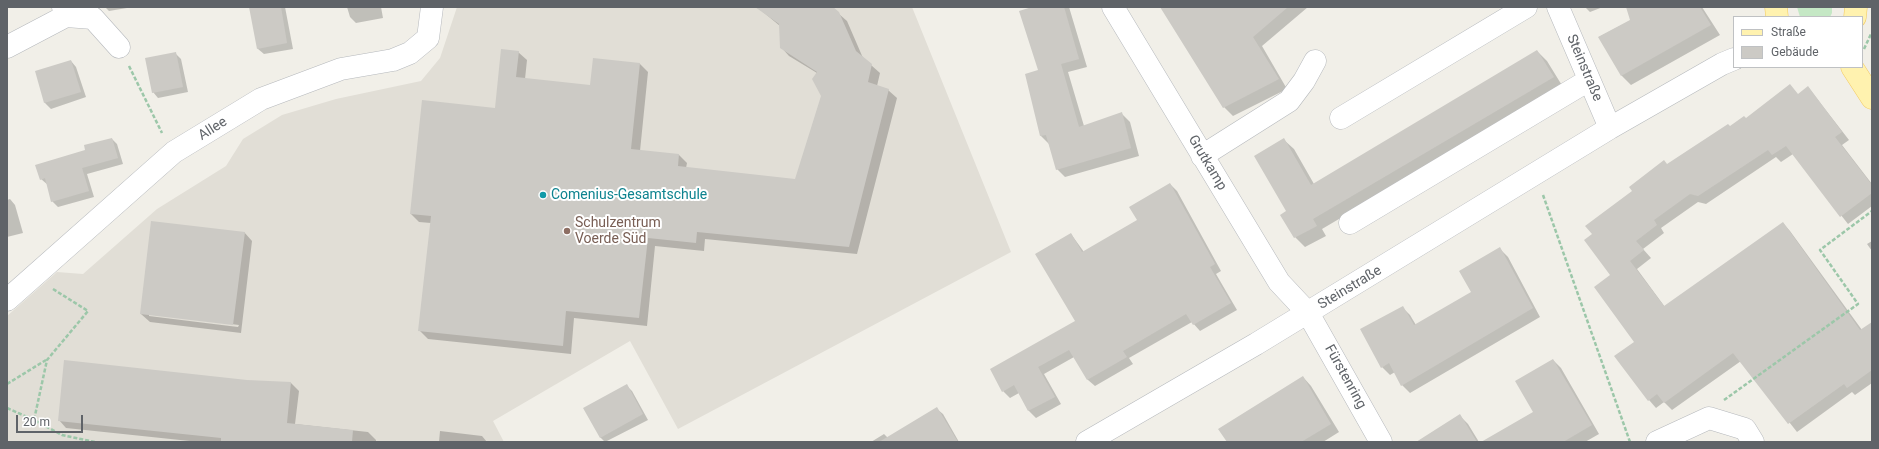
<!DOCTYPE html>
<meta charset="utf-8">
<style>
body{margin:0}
#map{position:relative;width:1879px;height:449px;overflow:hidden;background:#f1efe8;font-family:Roboto,sans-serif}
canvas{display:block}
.frame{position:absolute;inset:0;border:8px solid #5f6368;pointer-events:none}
.legend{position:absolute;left:1733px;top:16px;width:130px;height:52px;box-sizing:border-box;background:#fff;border:1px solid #bfc1c3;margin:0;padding:5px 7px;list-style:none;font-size:12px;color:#5f6368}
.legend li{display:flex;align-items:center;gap:8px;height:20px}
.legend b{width:20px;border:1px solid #bfc1c3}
.scale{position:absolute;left:16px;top:415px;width:67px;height:18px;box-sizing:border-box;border:2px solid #5f6368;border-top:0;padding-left:5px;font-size:12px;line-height:14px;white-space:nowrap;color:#5f6368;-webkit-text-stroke:3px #fff;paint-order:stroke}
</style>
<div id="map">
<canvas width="1879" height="449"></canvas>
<div class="frame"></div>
<ul class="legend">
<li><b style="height:5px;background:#fff2af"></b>Straße</li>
<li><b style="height:11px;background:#cccac5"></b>Gebäude</li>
</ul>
<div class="scale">20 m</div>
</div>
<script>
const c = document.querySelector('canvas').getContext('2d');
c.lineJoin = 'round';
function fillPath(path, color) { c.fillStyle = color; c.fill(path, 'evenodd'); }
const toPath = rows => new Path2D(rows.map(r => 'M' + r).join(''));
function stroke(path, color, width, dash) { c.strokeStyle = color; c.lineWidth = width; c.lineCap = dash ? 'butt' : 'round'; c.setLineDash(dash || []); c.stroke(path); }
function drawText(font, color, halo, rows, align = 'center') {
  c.font = font + ' Roboto,sans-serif'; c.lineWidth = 4; c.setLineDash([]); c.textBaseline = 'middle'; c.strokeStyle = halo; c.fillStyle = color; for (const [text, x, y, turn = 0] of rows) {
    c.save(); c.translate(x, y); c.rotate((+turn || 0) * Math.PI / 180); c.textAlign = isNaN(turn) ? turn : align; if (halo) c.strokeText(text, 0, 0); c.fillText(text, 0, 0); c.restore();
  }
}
fillPath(toPath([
 [457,7,912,7,1011,252,678,429,630,341,493,421,504,442,7,442,7,316,57,272,83,274,157,209,226,166,243,139,282,115,336,99,421,81,440,58]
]), '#e1ded6');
fillPath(toPath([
 [1797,7,1832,7,1832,13,1830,17,1800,17]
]), '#c5e8c5');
fillPath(toPath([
 [105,7,133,7,109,11],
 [250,7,285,7,293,49,264,54,258,49],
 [347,7,381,7,383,18,356,23,350,17],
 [757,7,831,7,847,21,863,58,880,73,877,86,888,90,897,98,857,254,705,239,704,251,655,246,647,326,574,318,571,354,428,339,420,331,431,223,419,222,411,214,496,109,518,52,527,60,525,79,591,86,594,60,640,64,648,72,640,151,679,155,687,163,686,168,796,180,822,95,817,73,789,56,781,47,780,26],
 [1035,7,1069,7,1087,67,1068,72,1084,126,1122,114,1130,122,1139,156,1065,177,1057,169,1049,144,1041,136,1026,75,1039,71],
 [1161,7,1308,7,1262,46,1287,89,1233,116,1224,107],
 [1585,7,1603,7,1590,12],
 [1627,7,1702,7,1720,35,1631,85,1622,76,1599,37,1631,20],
 [1537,51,1547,61,1563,87,1322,229,1326,236,1305,247,1295,237,1288,211,1284,140,1294,149,1314,184],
 [175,53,181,59,188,92,158,98,153,92],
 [71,61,76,67,86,97,51,109,45,103,36,72],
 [1808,87,1849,140,1842,145,1872,184,1872,206,1848,224,1793,154,1781,162,1776,157,1706,204,1698,202,1661,228,1664,233,1643,249,1651,258,1637,269,1665,307,1783,223,1790,231,1862,330,1872,334,1872,383,1855,395,1852,392,1797,432,1741,361,1672,410,1664,402,1656,408,1649,400,1635,342,1612,276,1593,234,1668,165,1730,127,1798,95],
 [112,139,117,144,123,164,87,174,94,197,58,207,52,201,48,185,41,179,86,150],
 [1170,184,1177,191,1221,271,1216,274,1237,310,1200,331,1192,322,1129,358,1133,364,1095,386,1088,380,1074,357,1044,374,1061,404,1036,418,1029,411,1019,393,1010,398,1003,391,1076,322,1071,234,1084,252,1138,220],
 [10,199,15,205,23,233,7,237,7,200],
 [244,232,252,241,241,333,150,322,141,314],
 [149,314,239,325,238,327,149,316],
 [1872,241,1872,251,1867,244],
 [1500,249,1508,257,1540,317,1410,393,1402,385,1395,372,1390,375,1382,367,1402,307,1410,315,1416,325,1473,293],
 [1553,360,1561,368,1599,434,1585,442,1483,442,1534,412],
 [1303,377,1311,386,1339,432,1323,442,1228,442],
 [247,381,291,383,299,391,295,424,368,432,376,440,376,442,199,442,66,428,59,420],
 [626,385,632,391,648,420,605,442,600,437],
 [937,409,943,414,959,442,871,442,884,434,888,438],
 [1460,416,1468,424,1479,442,1425,442],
 [440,431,482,436,487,442,439,442]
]), '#0003');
fillPath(toPath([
 [249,7,281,7,287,43,257,49],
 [755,7,833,7,839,12,856,51,872,64,868,82,889,89,849,247,697,232,696,243,648,238,639,318,566,311,563,346,418,331,431,216,410,214,422,100,495,108,501,49,519,51,516,77,590,85,593,58,640,63,631,149,679,154,678,166,795,179,821,96,812,79,817,72,780,48,779,24],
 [1032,7,1064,7,1079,59,1061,64,1079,127,1122,112,1131,148,1056,170,1046,135,1040,136,1025,74,1038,70,1019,11],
 [1160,7,1288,7,1253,37,1279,79,1223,108],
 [1626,7,1700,7,1711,25,1621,76,1598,37,1630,20],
 [1537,50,1554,77,1313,219,1317,226,1294,238,1280,215,1286,211,1254,156,1284,138,1311,185],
 [176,52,183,87,152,93,145,58],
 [71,60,81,92,44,103,35,71],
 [1790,84,1798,94,1808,86,1842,132,1835,137,1872,185,1872,193,1840,217,1786,146,1772,155,1768,150,1698,196,1690,194,1654,220,1657,225,1636,241,1644,250,1630,261,1664,306,1783,222,1860,330,1872,322,1872,370,1847,388,1844,384,1788,424,1733,353,1664,403,1657,394,1648,401,1614,356,1634,342,1594,287,1610,275,1584,240,1592,234,1585,226,1632,191,1629,187,1664,160,1667,164,1728,124,1730,126,1744,116,1746,118],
 [112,138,118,158,82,168,89,191,51,202,45,178,40,180,35,165,85,150,84,145],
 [1170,183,1215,264,1210,267,1231,303,1193,325,1186,314,1123,351,1127,357,1087,380,1069,350,1038,367,1055,397,1028,411,1014,385,1002,392,990,369,1075,321,1035,254,1071,233,1082,252,1137,220,1129,207],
 [151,221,245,232,233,325,140,314],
 [1500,247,1533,308,1401,386,1389,363,1381,368,1360,329,1403,306,1414,325,1471,292,1459,271],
 [1553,359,1592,425,1563,442,1481,442,1533,412,1515,381],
 [64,360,247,380,291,382,287,423,353,430,352,442,221,442,221,438,58,421],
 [1303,376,1331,424,1301,442,1227,442,1218,429],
 [627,384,643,414,600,438,583,408],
 [937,407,958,442,879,442],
 [1460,414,1477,442,1416,442]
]), '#cccac5');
const minor = toPath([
 [1113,7,1279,282,1308,313,1381,442],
 [1558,7,1610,128],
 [66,16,93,18,119,47],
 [7,47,66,16,63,7],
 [1341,118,1526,7],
 [1202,156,1289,101,1304,81,1315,61],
 [1350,223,1589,80],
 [7,300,174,152,261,99,341,69,393,60,410,53,428,38,432,7],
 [1087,442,1256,344,1610,128,1722,64,1734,59],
 [1657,442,1709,418,1745,429,1753,442]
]);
const major = toPath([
 [1776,7,1777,17],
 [1855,17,1856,7],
 [1852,67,1872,98]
]);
stroke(minor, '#b5b8bc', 23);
stroke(major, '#f2c960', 23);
stroke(toPath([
 [1864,49,1871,34],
 [129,66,162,133],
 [1543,195,1630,442],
 [53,289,88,311,47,360,34,420,62,435,95,442],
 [7,384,46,360],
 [1724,400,1858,304,1820,250,1872,211],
 [7,408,34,420]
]), '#9cc7a9', 2.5, [4, 2]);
stroke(minor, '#fff', 22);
stroke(major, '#fff2af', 22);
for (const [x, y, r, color] of [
 [543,195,4,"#0f9aa8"],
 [567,231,4,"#8d6e63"]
]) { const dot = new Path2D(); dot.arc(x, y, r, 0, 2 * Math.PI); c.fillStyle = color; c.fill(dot); stroke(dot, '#fff', 1.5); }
drawText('14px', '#5f6368', '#fff', [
 ["Steinstraße",1584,68,67],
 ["Allee",213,129,-32],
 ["Grutkamp",1207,163,59],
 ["Steinstraße",1350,288,-31],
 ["Fürstenring",1345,377,61]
]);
drawText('14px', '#0d838f', '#fff', [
 ["Comenius-Gesamtschule",551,195]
], 'left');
drawText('14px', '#785e54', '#fff', [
 ["Schulzentrum",575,223],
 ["Voerde Süd",575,239]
], 'left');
</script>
